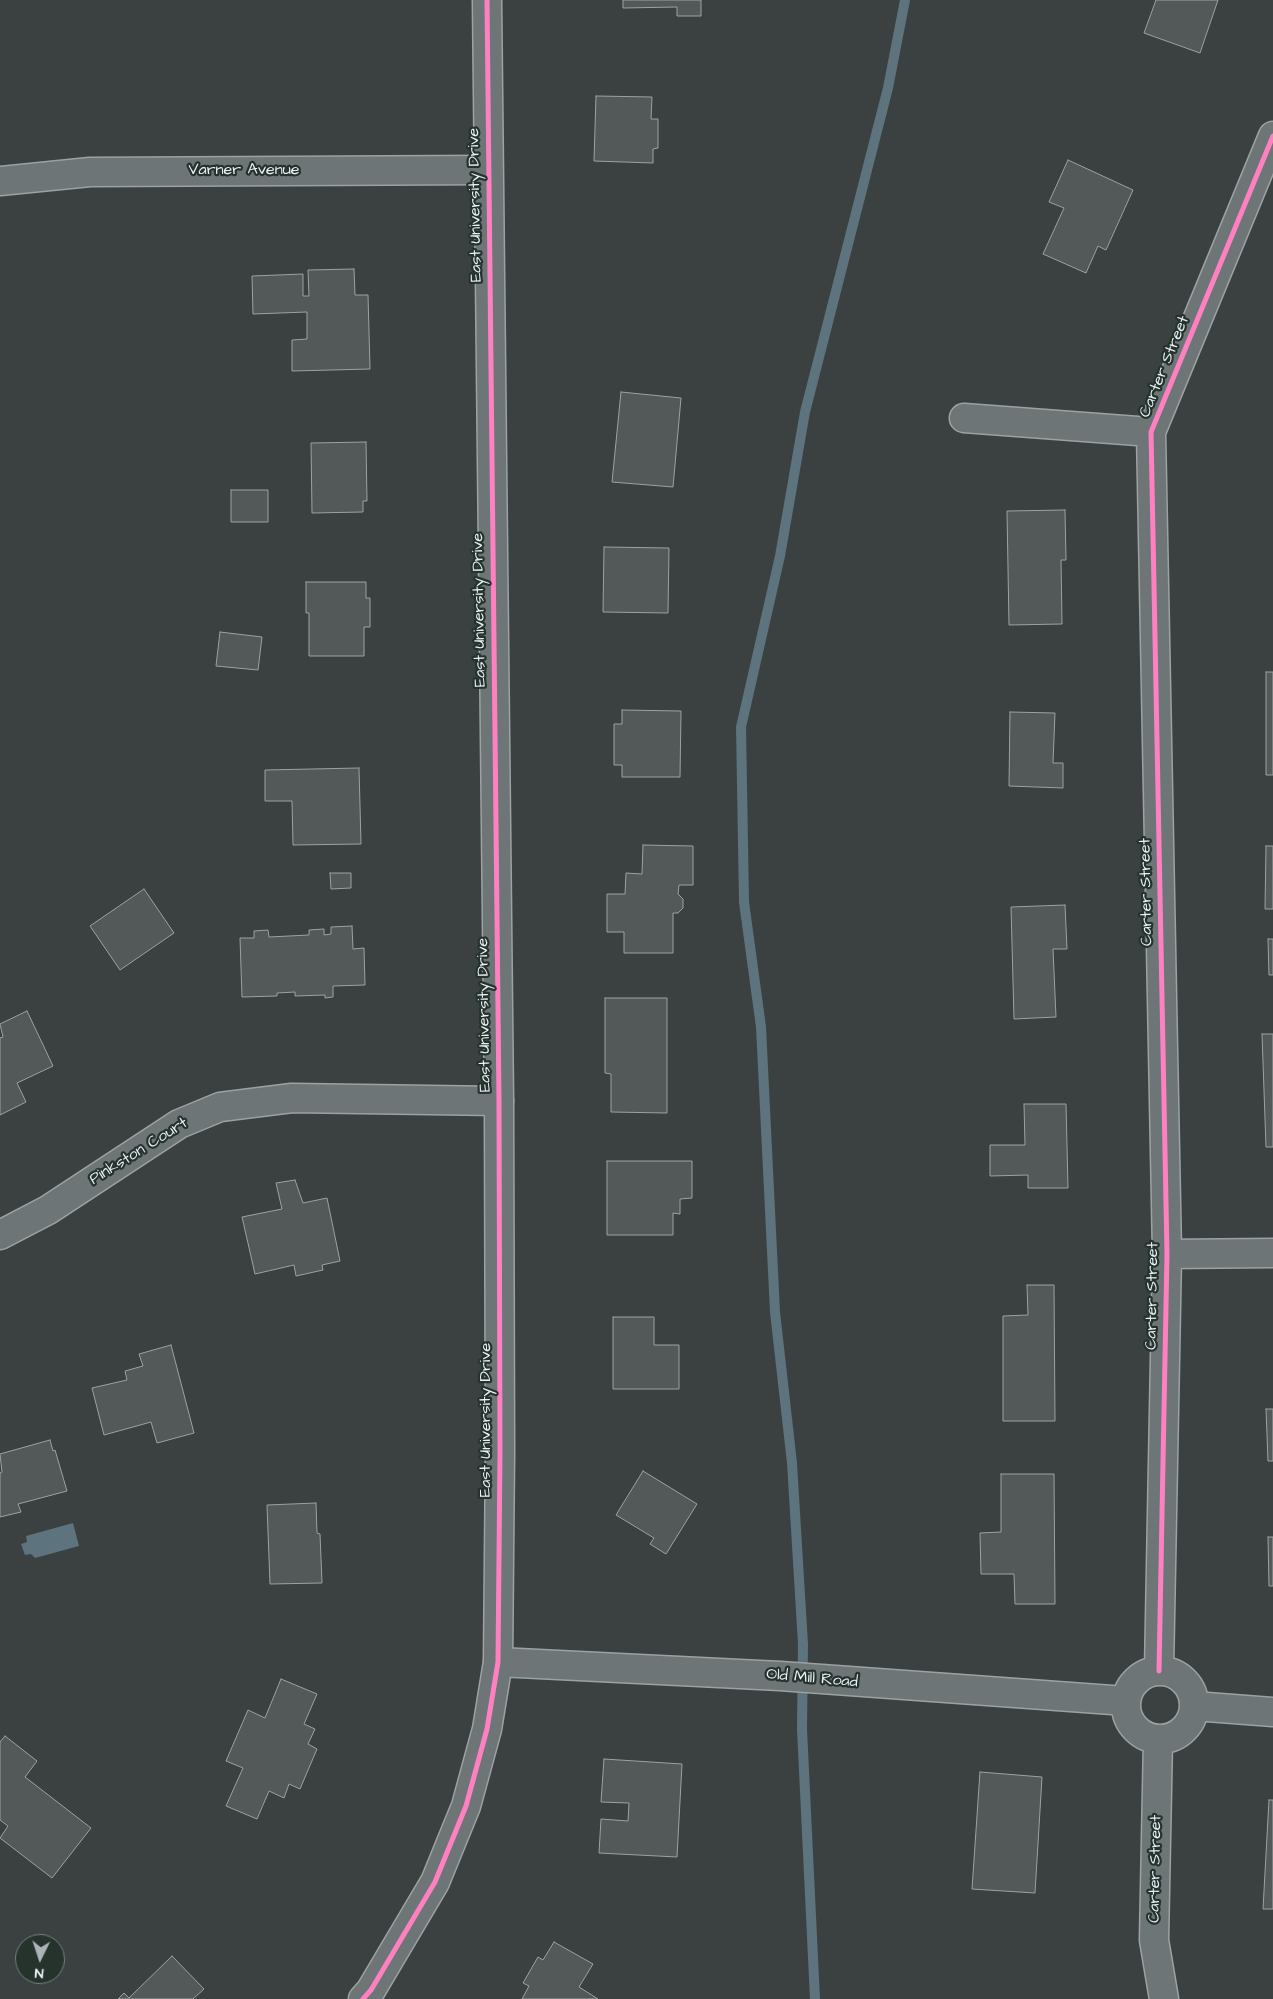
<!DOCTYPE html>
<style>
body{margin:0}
#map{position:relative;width:1273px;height:1999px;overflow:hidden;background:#3b4140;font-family:"Architects Daughter",sans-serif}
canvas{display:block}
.north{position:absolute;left:15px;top:1934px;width:50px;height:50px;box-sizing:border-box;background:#26332d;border:1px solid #747f7e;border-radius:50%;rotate:184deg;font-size:14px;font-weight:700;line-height:20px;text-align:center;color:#e8f1f8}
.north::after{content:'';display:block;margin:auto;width:18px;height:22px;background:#abb3b8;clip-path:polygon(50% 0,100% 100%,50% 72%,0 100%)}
</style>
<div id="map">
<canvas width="1273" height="1999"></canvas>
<div class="north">N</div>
</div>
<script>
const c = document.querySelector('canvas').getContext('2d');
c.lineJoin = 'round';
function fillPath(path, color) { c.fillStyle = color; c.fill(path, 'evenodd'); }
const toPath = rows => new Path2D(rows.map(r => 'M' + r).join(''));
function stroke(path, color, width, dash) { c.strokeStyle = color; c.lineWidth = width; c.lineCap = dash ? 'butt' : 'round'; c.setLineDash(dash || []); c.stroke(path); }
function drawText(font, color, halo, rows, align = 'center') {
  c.font = font + ' "Architects Daughter",sans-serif'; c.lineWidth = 4.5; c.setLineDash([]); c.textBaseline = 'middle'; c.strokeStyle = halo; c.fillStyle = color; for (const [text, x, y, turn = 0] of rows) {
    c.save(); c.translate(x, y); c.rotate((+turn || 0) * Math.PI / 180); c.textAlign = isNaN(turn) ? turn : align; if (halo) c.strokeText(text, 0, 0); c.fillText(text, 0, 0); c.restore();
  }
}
fillPath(toPath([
 [73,1523,79,1546,35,1558,31,1554,25,1555,21,1544,27,1542,26,1536]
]), '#5d737d');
stroke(toPath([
 [815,1999,802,1729,803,1644,792,1463,775,1312,761,1027,744,902,741,727,780,556,805,412,888,88,905,0]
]), '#5d737d', 10);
const building = toPath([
 [623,0,701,0,701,16,677,16,677,7,623,8,623,0],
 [1156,0,1218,0,1200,53,1144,33,1156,0],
 [596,96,652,97,651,119,658,119,658,148,653,149,653,163,594,161,596,96],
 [1068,160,1133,190,1106,250,1098,246,1086,273,1043,254,1064,208,1049,202,1068,160],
 [354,269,355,295,368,295,370,369,292,371,292,340,307,339,307,312,253,314,252,276,303,274,303,296,309,296,308,270,354,269],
 [621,392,681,398,673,487,612,482,621,392],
 [366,442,367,501,363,501,363,512,312,513,311,443,366,442],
 [231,490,268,490,268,522,231,522,231,490],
 [1065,510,1066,560,1061,560,1062,624,1009,625,1007,511,1065,510],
 [604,547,669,548,668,613,603,612,604,547],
 [306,582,366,582,366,598,370,598,370,627,364,627,364,656,309,656,309,613,306,613,306,582],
 [220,632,262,637,258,670,216,666,220,632],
 [1266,672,1273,672,1273,775,1266,775,1266,672],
 [622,710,681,711,680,777,622,777,622,765,614,765,614,724,622,724,622,710],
 [1010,712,1055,713,1053,763,1063,763,1063,788,1009,786,1010,712],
 [359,768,361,844,293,845,292,801,265,801,265,770,359,768],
 [643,845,693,846,693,885,679,885,678,894,683,899,683,908,678,913,673,913,673,953,624,953,624,932,607,932,607,894,625,894,626,873,642,874,643,845],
 [1266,846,1273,846,1273,909,1265,909,1266,846],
 [330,873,351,873,351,888,331,889,330,873],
 [144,889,174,933,120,970,90,926,144,889],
 [1065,905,1067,949,1053,949,1056,1017,1014,1019,1011,907,1065,905],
 [352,926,353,949,364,948,365,985,333,986,333,997,325,998,325,995,295,996,295,992,277,993,277,996,242,997,240,938,254,938,254,931,268,930,269,937,309,935,309,930,324,929,324,935,331,934,331,927,352,926],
 [1268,939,1273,939,1273,975,1269,975,1268,939],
 [605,998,667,998,667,1113,611,1112,611,1074,605,1073,605,998],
 [27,1011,53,1066,17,1083,26,1102,0,1115,0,1038,3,1037,0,1024,27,1011],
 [1262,1034,1273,1034,1273,1147,1266,1147,1262,1034],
 [1024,1104,1066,1104,1068,1188,1028,1188,1028,1175,990,1176,990,1145,1025,1145,1024,1104],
 [607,1161,692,1161,692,1198,680,1199,680,1214,673,1213,673,1235,607,1235,607,1161],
 [295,1180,303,1203,327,1198,340,1261,322,1265,323,1270,296,1276,294,1265,255,1274,242,1217,282,1209,276,1183,295,1180],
 [1027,1285,1054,1285,1055,1421,1003,1421,1003,1316,1028,1315,1027,1285],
 [613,1317,654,1317,654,1345,679,1345,679,1389,613,1389,613,1317],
 [171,1345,194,1433,157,1443,151,1422,104,1435,92,1388,127,1380,125,1371,143,1366,139,1354,171,1345],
 [1266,1409,1273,1409,1273,1461,1268,1461,1266,1409],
 [50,1440,53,1451,55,1450,67,1491,18,1504,21,1512,0,1517,0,1473,2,1472,0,1454,50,1440],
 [643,1471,697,1504,666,1554,650,1544,654,1538,616,1515,643,1471],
 [1001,1474,1054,1474,1055,1604,1015,1604,1014,1574,981,1574,980,1533,1001,1532,1001,1474],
 [316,1503,317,1533,320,1534,322,1583,270,1584,267,1505,316,1503],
 [1268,1537,1273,1537,1273,1586,1269,1586,1268,1537],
 [281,1679,317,1694,304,1724,315,1729,308,1744,317,1749,300,1789,289,1784,284,1798,269,1791,257,1819,226,1806,243,1768,226,1761,248,1710,265,1718,281,1679],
 [5,1736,37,1761,25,1777,91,1828,52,1878,0,1838,8,1826,0,1820,0,1742,5,1736],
 [604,1759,682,1764,677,1857,599,1853,601,1819,628,1821,629,1803,601,1802,604,1759],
 [980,1772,1042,1777,1035,1893,972,1889,980,1772],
 [1269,1800,1273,1800,1273,1909,1263,1909,1269,1800],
 [554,1942,593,1964,579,1987,598,1999,522,1999,529,1986,523,1983,538,1957,543,1960,554,1942],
 [172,1956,204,1989,193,1999,118,1999,124,1993,129,1998,172,1956]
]);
fillPath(building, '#535859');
stroke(building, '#9da1a2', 1);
const minor = toPath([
 [0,181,90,172,488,170],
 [964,418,1151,432],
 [0,1235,48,1210,179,1124,220,1107,292,1098,499,1101],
 [1167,1254,1273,1253],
 [498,1662,780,1676,1126,1701],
 [1159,1671,1167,1254,1151,432,1273,136],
 '1126 1705a34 34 0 1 1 68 0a34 34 0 1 1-68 0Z',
 [1194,1706,1273,1712],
 [1158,1739,1154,1940,1164,1999]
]);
const major = toPath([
 [363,1999,371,1990,435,1882,466,1806,487,1729,498,1662,500,1452,499,1101,487,0]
]);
stroke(minor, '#9da1a2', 31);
stroke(major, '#9da1a2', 31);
stroke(minor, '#6e7576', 28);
stroke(major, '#6e7576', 28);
stroke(toPath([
 [1159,1671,1167,1254,1151,432,1273,136],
 [363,1999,371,1990,435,1882,466,1806,487,1729,498,1662,500,1452,499,1101,487,0]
]), '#ff80c0', 5);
drawText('16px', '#e8f1f8', '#26332d', [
 ["Varner Avenue",244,171],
 ["East University Drive",476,205,-91],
 ["Carter Street",1165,367,-68],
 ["East University Drive",480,610,-91],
 ["Carter Street",1147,892,-91],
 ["East University Drive",485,1015,-91],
 ["Pinkston Court",139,1152,-32],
 ["Carter Street",1153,1296,-89],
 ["East University Drive",487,1420,-90],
 ["Old Mill Road",812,1679,5],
 ["Carter Street",1156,1869,-89]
]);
</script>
